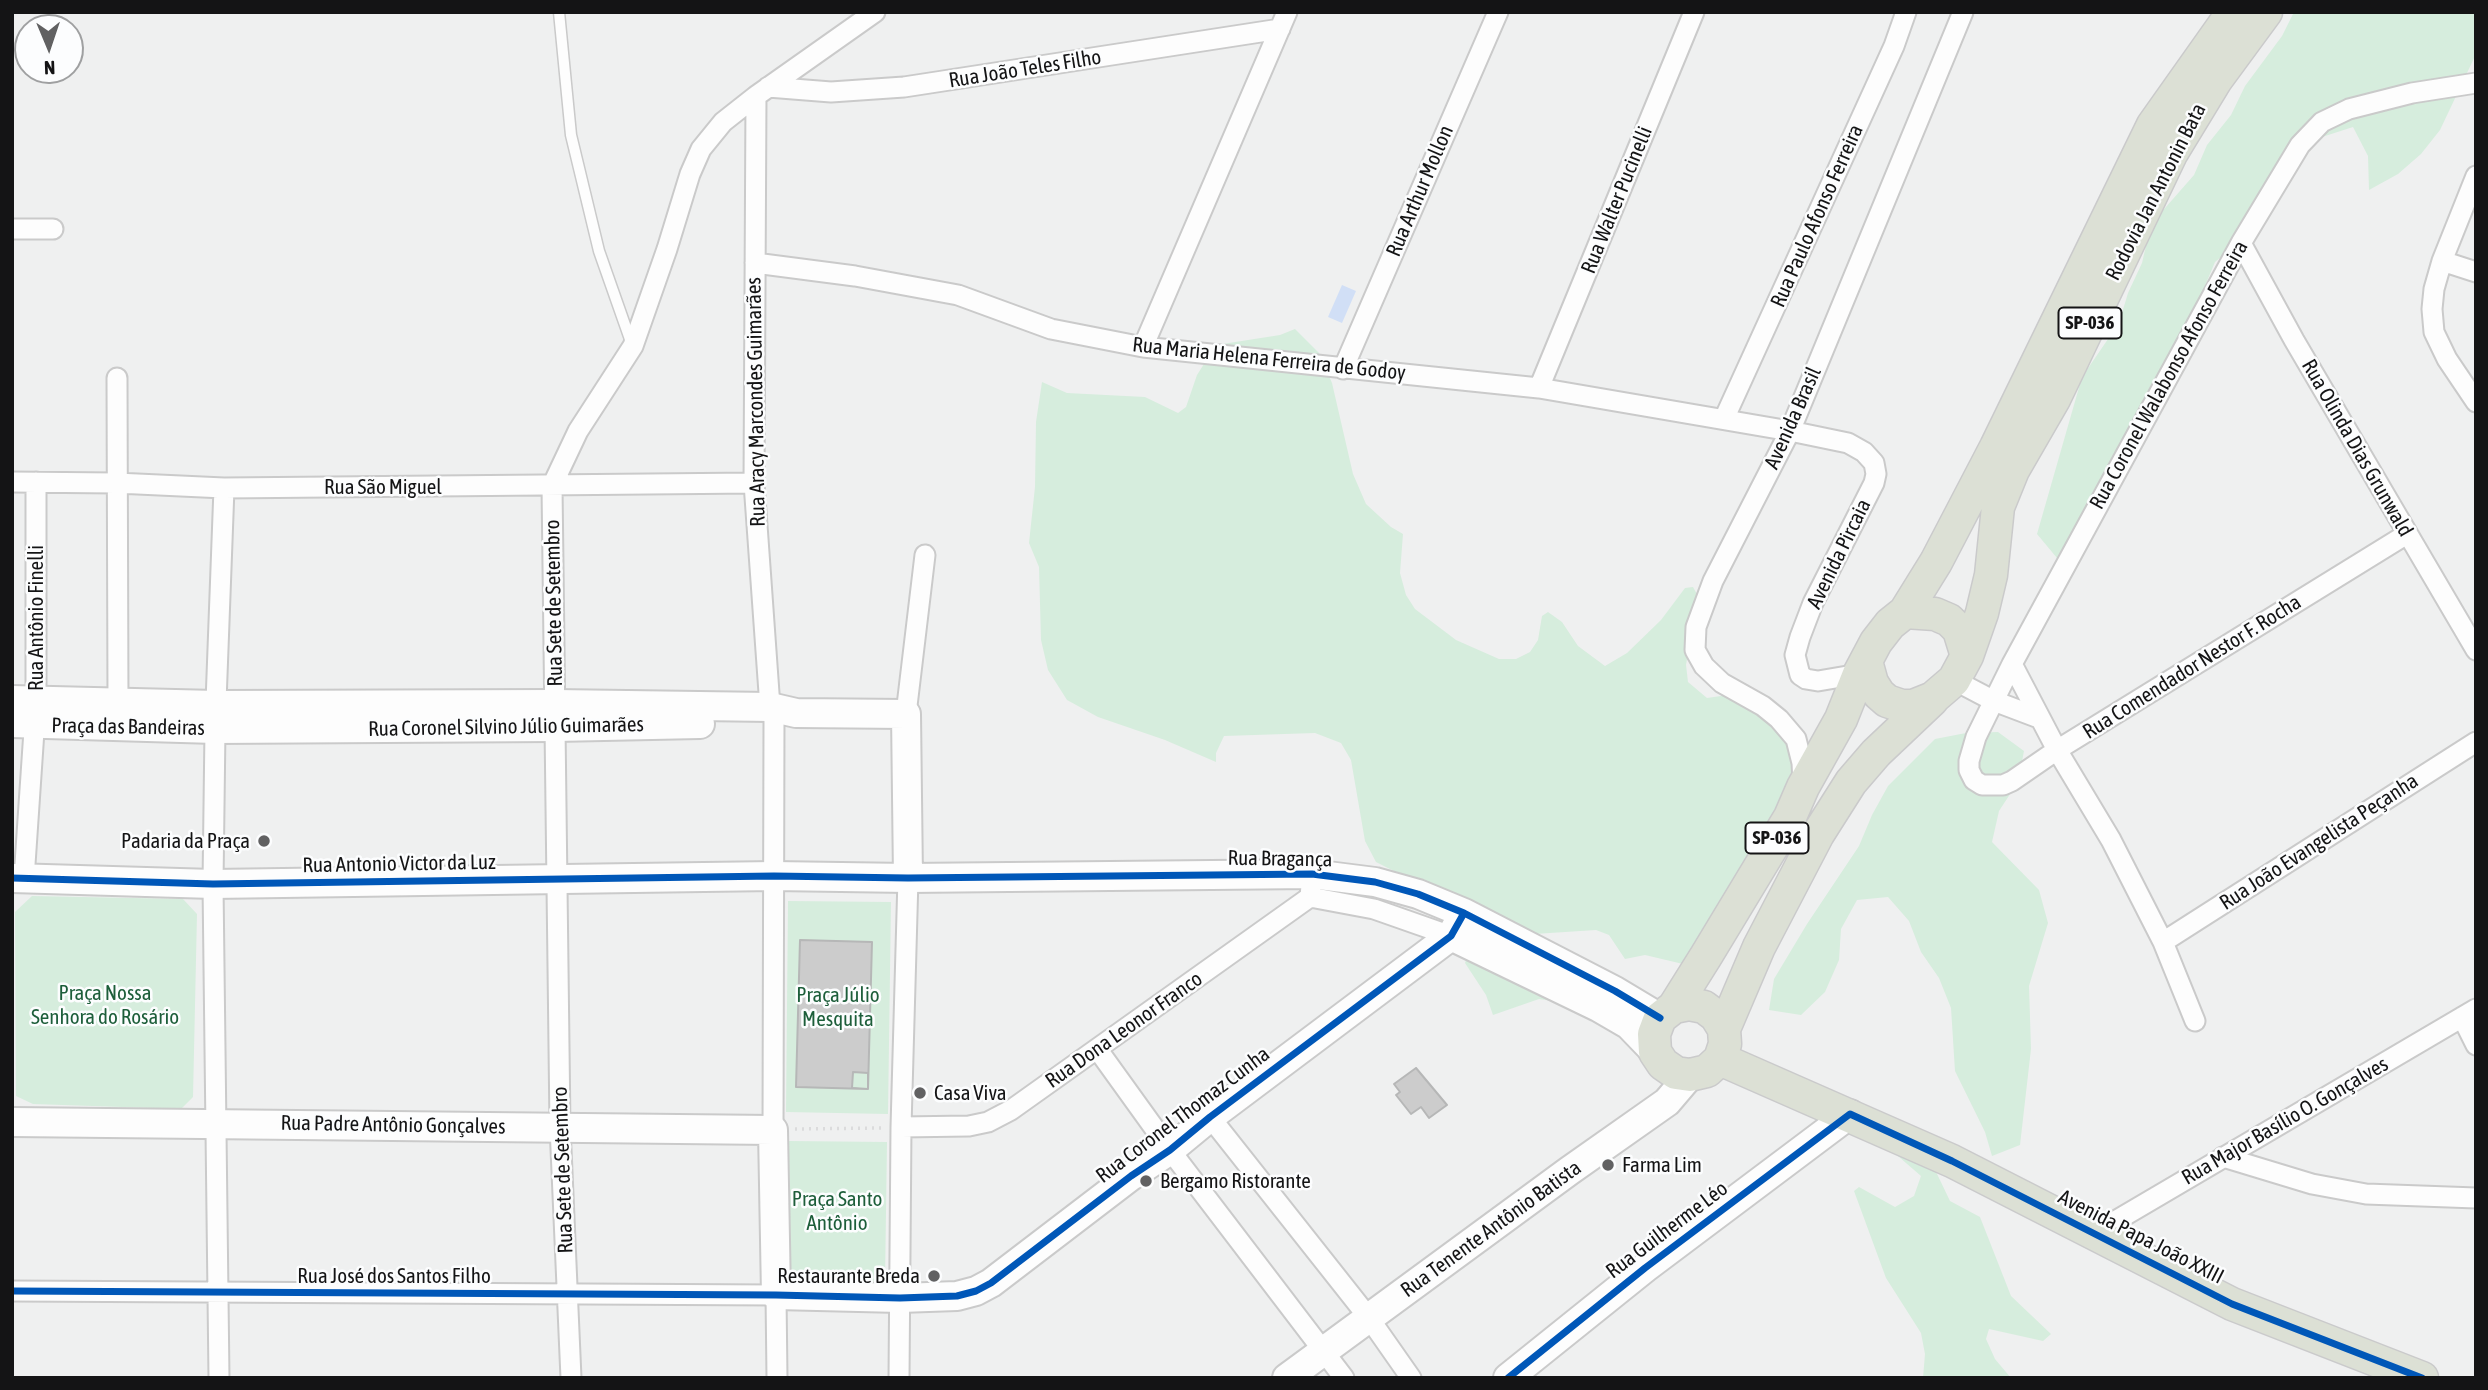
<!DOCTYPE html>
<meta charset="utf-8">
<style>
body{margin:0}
#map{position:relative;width:2488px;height:1390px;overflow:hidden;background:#eff0f0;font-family:"Asap Condensed",sans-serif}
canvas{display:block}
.frame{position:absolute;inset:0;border:14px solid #141415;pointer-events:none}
.north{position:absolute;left:14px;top:14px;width:70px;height:70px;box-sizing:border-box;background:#fcfdfe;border:2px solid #9fa0a1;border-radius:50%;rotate:178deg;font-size:19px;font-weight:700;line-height:28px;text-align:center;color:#141415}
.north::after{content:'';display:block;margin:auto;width:24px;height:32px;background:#616162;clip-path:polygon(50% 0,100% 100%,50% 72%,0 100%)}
</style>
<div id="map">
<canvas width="2488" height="1390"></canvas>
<div class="frame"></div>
<div class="north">N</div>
</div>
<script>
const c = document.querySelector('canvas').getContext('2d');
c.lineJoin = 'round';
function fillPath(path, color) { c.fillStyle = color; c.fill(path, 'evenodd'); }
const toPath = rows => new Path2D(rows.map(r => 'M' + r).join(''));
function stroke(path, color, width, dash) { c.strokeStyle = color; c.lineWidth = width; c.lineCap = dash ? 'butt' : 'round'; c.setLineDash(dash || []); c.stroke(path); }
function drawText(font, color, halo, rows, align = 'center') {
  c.font = font + ' "Asap Condensed",sans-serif'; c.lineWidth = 5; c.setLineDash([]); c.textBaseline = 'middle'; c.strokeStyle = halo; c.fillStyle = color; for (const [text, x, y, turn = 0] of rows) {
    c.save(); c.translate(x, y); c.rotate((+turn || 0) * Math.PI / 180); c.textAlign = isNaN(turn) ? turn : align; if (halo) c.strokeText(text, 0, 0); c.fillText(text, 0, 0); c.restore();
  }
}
fillPath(toPath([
 [2294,12,2476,12,2476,54,2440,130,2421,154,2398,174,2369,190,2368,156,2353,127,2319,138,2239,242,2215,262,2174,360,2086,542,2057,558,2037,534,2082,377,2119,323,2128,293,2142,263,2151,224,2194,175,2207,145,2231,115,2245,86,2282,36],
 [1295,329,1319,353,1332,383,1353,474,1366,504,1391,527,1403,534,1400,573,1406,595,1415,609,1456,640,1499,659,1516,659,1530,652,1538,640,1542,616,1548,612,1562,622,1578,646,1605,666,1627,653,1661,620,1685,588,1693,587,1698,596,1686,665,1688,682,1707,698,1728,695,1739,698,1793,746,1798,780,1683,964,1645,955,1625,959,1609,935,1596,930,1519,935,1586,1006,1539,999,1493,1015,1486,995,1465,963,1478,923,1475,912,1376,862,1365,841,1351,760,1341,743,1315,733,1224,736,1216,753,1216,762,1165,740,1098,717,1067,700,1048,670,1041,640,1039,567,1029,543,1035,487,1036,422,1042,382,1067,393,1145,397,1178,413,1186,407,1197,375,1216,345,1280,335],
 [1998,732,2024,751,2018,782,1999,811,1992,842,2039,890,2048,923,2029,986,2031,1049,2020,1145,1992,1156,1985,1132,1955,1071,1951,1008,1939,978,1921,952,1909,921,1888,897,1857,900,1841,929,1839,960,1825,992,1801,1015,1769,1010,1774,979,1807,924,1859,846,1872,815,1888,786,1935,739,1966,733],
 [32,896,183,899,197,914,193,1097,181,1109,33,1104,16,1096,15,912],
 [788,901,891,902,888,1114,786,1112],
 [789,1141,887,1142,885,1282,787,1280],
 [1891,1150,1927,1153,1950,1201,1980,1217,2011,1296,2051,1334,2043,1341,1989,1329,1986,1339,1995,1359,2011,1378,1923,1378,1925,1354,1921,1333,1886,1278,1854,1191,1859,1187,1895,1207,1914,1196,1921,1176]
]), '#d6eddd');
fillPath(toPath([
 [1342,285,1356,291,1342,323,1328,317]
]), '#d1dff6');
const building = toPath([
 [800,940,872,942,868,1089,796,1087,800,940],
 [1416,1068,1447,1105,1429,1118,1421,1107,1411,1114,1396,1095,1400,1092,1394,1084,1416,1068],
 [853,1072,868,1073,868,1089,852,1088,853,1072]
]);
fillPath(building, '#ccc');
stroke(building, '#b6b7b7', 2);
const lane = toPath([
 [559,12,571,135,599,251,631,342]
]);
const street = toPath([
 [768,87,831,92,904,87,1280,29],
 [756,96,754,483,770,707,774,720,773,1130],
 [2476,176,2442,261,2434,289,2432,309,2434,332,2447,359,2476,402],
 [12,229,53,229],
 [2241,243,2294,340,2476,650],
 [2442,261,2476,272],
 [755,263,855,276,958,295,1051,329,1143,347,1539,388,1790,431,1848,443,1864,452,1874,463,1876,474,1874,483,1813,603,1800,637,1795,655,1800,675,1806,679,1818,681,1859,674],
 [1143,347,1287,12],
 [1343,369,1498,12],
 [117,378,118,703],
 [1539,388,1694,12],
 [1724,419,1894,46,1906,12],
 [12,482,116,483,224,488,754,483],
 [2407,534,2057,750,2012,781,2003,785,1982,785,1974,780,1969,770,1969,761,1976,737,2012,664,2241,243,2300,145,2322,122,2349,109,2412,93,2476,83],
 [2012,664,2057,750,2111,840,2163,942,2195,1021],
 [1954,680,1994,701,2039,718],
 [906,714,925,555],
 [1803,784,1802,763,1796,739,1779,719,1763,706,1722,683,1704,666,1695,650,1696,627,1713,581,1790,431,1963,12],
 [24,879,36,701,36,482],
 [1310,897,1374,909,1451,936],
 [2163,942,2476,742],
 [2462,1017,2476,1045],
 [1098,1050,1170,1150,1344,1378],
 [1210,1117,1369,1318,1411,1378],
 [901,1127,969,1126,988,1122,1011,1110,1310,897,1312,874],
 [2223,1157,2312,1184,2366,1194,2476,1198],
 [2095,1233,2476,1009],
 [12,1291,776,1295,777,1378],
 [219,1378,213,884,215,729,224,488],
 [571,1378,560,1126,552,486,578,431,633,346,667,249,690,174,701,149,723,122,756,96,875,12],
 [899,1378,901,1127,908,878]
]);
const secondary = toPath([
 [12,700,216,705,556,704,770,707,796,713,906,714,908,878],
 [12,723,215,729,556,727,700,724],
 [12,878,213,884,774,876,908,878,1312,874,1375,882,1418,894,1464,913,1615,991,1660,1018],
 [1451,936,1598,1007,1629,1025,1655,1052],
 [12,1122,773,1130,776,1295,900,1298,957,1296,976,1291,991,1283,1131,1176,1170,1150,1210,1117,1451,936,1464,913],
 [1287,1378,1569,1171,1667,1102,1690,1075],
 [1508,1378,1645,1268,1850,1114]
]);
const primary = toPath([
 [1905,612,1936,562,1996,447,2153,125,2233,12],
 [1967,656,1982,613,1991,575,1998,507,2013,470,2054,399,2171,154,2216,80,2266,12],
 [1674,1007,1689,1004,1704,1007,1716,1016,1724,1029,1725,1044,1720,1059,1707,1071,1690,1075,1676,1073,1663,1064,1655,1052,1654,1034,1660,1018,1674,1007,1706,956,1790,817,1803,787,1841,719,1859,674,1876,642,1890,624,1905,612,1935,614,1949,620,1959,630,1967,656,1954,680,1933,698,1913,706,1902,706,1887,701,1879,694,1872,683,1866,661],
 [1724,1029,1759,947,1818,834,1851,782,1876,753,1932,700],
 [1720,1059,1952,1161,2232,1304,2422,1378]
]);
stroke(lane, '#cacaca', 13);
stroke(street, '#cacaca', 23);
stroke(secondary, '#cacaca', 32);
stroke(primary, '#cacacb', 35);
stroke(toPath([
 [795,1129,881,1128]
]), '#dbdbdc', 3.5, [2, 5]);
stroke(lane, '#fdfdfd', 10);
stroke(street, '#fdfdfd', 19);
stroke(secondary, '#fdfdfd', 28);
stroke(primary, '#dce0d5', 32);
stroke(toPath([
 [12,878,213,884,774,876,908,878,1312,874,1375,882,1418,894,1464,913,1615,991,1660,1018],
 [12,1291,776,1295,900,1298,957,1296,976,1291,991,1283,1131,1176,1170,1150,1210,1117,1451,936,1464,913],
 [1508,1378,1645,1268,1850,1114,1952,1161,2232,1304,2422,1378]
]), '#0057b8', 7);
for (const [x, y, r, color] of [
 [264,841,7,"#616162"],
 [920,1093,7,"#616162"],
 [1608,1165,7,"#616162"],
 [1146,1181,7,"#616162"],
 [934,1276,7,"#616162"]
]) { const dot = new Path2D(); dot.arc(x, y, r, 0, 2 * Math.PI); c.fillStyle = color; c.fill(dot); stroke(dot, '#fcfdfe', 2.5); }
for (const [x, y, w] of [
 [2090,323,63],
 [1777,838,63]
]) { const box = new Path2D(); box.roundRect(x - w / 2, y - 15.5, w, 31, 5); c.fillStyle = '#fcfdfe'; c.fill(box); stroke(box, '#141415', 2); }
drawText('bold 19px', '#141415', null, [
 ["SP-036",2090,323],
 ["SP-036",1777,838]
]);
drawText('21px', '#141415', '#fcfdfe', [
 ["Rua João Teles Filho",1025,69,-9],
 ["Rua Arthur Mollon",1420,191,-67],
 ["Rodovia Jan Antonin Bata",2156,192,-63],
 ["Rua Walter Pucinelli",1617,200,-68],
 ["Rua Paulo Afonso Ferreira",1817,216,-66],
 ["Rua Maria Helena Ferreira de Godoy",1269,359,6],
 ["Rua Coronel Walabonso Afonso Ferreira",2169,375,-61],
 ["Rua Aracy Marcondes Guimarães",756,402,-91],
 ["Avenida Brasil",1793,418,-66],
 ["Rua Olinda Dias Grunwald",2357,448,60],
 ["Rua São Miguel",383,487],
 ["Avenida Pircaia",1839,554,-64],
 ["Rua Sete de Setembro",554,603,-91],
 ["Rua Antônio Finelli",36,618,-90],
 ["Rua Comendador Nestor F. Rocha",2192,667,-32],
 ["Praça das Bandeiras",128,727,1],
 ["Rua Coronel Silvino Júlio Guimarães",506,727,-1],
 ["Rua João Evangelista Peçanha",2319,842,-33],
 ["Rua Bragança",1280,859,1],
 ["Rua Antonio Victor da Luz",399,864,-1],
 ["Rua Dona Leonor Franco",1124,1030,-35],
 ["Rua Coronel Thomaz Cunha",1183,1115,-37],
 ["Rua Major Basílio O. Gonçalves",2285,1121,-30],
 ["Rua Padre Antônio Gonçalves",393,1125,1],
 ["Rua Sete de Setembro",563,1170,-92],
 ["Rua Tenente Antônio Batista",1491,1229,-36],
 ["Rua Guilherme Léo",1667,1230,-37],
 ["Avenida Papa João XXIII",2141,1237,27],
 ["Rua José dos Santos Filho",394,1276]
]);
drawText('21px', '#141415', '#fcfdfe', [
 ["Padaria da Praça",250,841,"right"],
 ["Casa Viva",934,1093],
 ["Farma Lim",1622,1165],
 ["Bergamo Ristorante",1160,1181],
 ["Restaurante Breda",920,1276,"right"]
], 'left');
drawText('21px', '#1d5e3a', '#fcfdfe', [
 ["Praça Nossa",105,993],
 ["Senhora do Rosário",105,1017],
 ["Praça Júlio",838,995],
 ["Mesquita",838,1019],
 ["Praça Santo",837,1199],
 ["Antônio",837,1223]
]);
</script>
